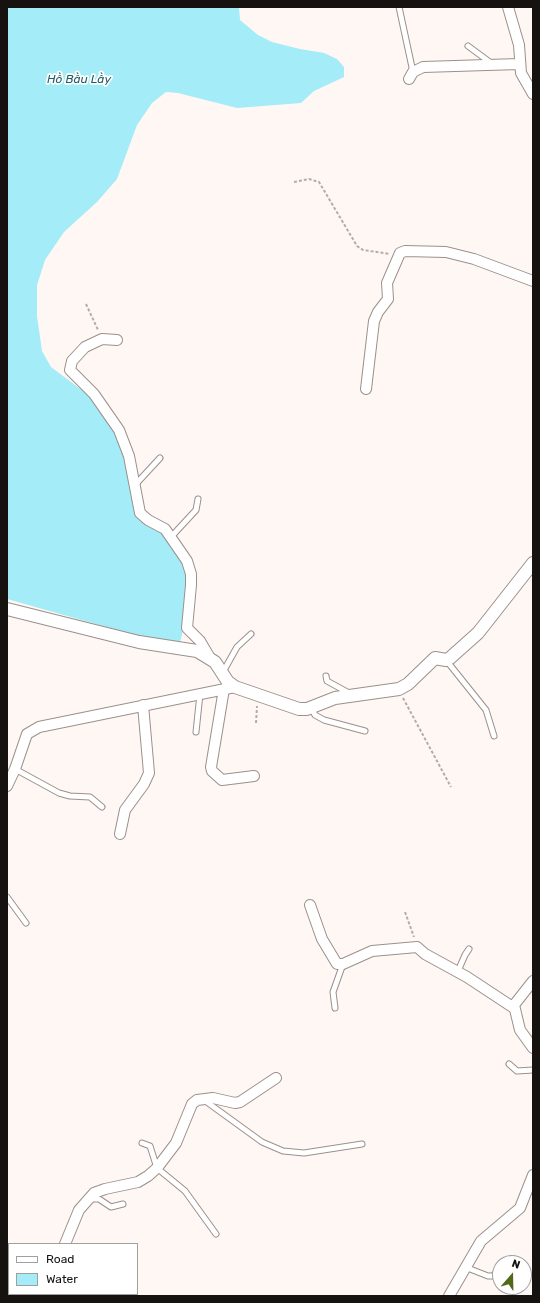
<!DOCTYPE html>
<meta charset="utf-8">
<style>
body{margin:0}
#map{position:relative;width:540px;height:1303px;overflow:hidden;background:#fff7f4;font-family:Rubik,sans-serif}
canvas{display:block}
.frame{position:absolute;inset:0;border:8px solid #161210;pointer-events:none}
.legend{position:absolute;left:8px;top:1243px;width:130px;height:52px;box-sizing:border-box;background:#fff;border:1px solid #a2a09f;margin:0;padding:5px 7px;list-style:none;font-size:12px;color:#161210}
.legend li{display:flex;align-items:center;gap:8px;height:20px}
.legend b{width:20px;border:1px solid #a2a09f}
.north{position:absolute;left:492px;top:1255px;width:40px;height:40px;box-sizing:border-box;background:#fff;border:1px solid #a2a09f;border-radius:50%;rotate:20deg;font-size:11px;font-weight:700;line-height:16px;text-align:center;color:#161210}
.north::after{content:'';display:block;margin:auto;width:14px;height:18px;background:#516817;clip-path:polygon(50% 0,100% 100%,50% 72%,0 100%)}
</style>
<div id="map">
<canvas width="540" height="1303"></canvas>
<div class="frame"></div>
<ul class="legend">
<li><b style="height:5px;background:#fff"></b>Road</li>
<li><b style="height:11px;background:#a4ecf7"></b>Water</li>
</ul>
<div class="north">N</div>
</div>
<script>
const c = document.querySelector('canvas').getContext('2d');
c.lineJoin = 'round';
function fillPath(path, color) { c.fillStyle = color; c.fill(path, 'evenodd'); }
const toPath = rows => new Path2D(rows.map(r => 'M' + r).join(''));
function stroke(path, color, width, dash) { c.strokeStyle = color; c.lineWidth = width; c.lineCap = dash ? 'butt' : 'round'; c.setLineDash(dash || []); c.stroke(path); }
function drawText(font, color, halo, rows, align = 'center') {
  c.font = font + ' Rubik,sans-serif'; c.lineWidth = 3.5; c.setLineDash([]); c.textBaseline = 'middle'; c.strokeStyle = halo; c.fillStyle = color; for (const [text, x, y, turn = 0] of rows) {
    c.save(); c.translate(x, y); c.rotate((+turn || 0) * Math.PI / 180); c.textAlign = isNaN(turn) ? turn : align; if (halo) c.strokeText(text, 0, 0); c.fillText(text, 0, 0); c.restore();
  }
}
fillPath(toPath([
 [7,7,239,7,240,20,258,35,272,42,300,49,324,53,337,59,344,67,344,77,314,91,301,103,237,108,178,93,166,92,152,103,137,125,117,179,97,202,64,232,45,260,37,285,37,316,42,351,51,367,87,394,102,409,118,437,133,495,151,526,169,539,189,575,184,626,180,643,156,641,7,599]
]), '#a4ecf7');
const service = toPath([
 [399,7,413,72],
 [468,46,491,63],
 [135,485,160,458],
 [171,537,196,510,198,499],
 [446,660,486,710,494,736],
 [223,672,237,647,251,634],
 [326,676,327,681,349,693],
 [311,708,315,715,324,720,365,731],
 [196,732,200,694],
 [15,769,59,793,70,796,90,797,102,807],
 [7,897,26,923],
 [458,971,465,955,469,949],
 [335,1008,333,992,343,964],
 [509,1064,517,1071,533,1070],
 [204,1100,262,1142,283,1151,304,1153,362,1144],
 [142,1143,150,1146,157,1168,185,1191,216,1234],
 [90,1199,99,1199,111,1207,123,1204],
 [465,1267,488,1276,492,1276,498,1272]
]);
const minor = toPath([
 [508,7,519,45,521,73,533,94],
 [409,79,413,72,423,67,519,64],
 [117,340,102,339,85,347,72,361,70,370,94,394,119,430,129,456,140,513,148,520,165,529,187,561,191,574,191,585,187,628,200,641,210,658],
 [366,389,374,321,378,312,388,299,387,283,400,253,405,251,446,252,474,259,533,281],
 [224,689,211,767,212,771,222,780,254,776],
 [7,786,15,769,27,734,39,727,235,687],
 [120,834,125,810,144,784,149,773,143,705],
 [310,905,322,939,337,964,343,964,372,951,417,947,425,954,467,977,514,1008],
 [533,981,514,1005,520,1030,533,1048],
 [65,1244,79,1210,94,1193,105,1189,138,1182,148,1176,157,1168,176,1143,192,1104,197,1100,213,1098,235,1103,240,1102,276,1078],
 [42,1296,45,1294],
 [449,1296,481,1241,520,1208,533,1175]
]);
const tertiary = toPath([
 [7,609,139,642,197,651,215,662,228,682,235,687,299,709,307,709,335,698,399,689,408,684,435,658,446,660,450,658,478,633,533,563]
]);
stroke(service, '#9c908b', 7);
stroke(minor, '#9c908b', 12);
stroke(tertiary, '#9c908b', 14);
stroke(toPath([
 [294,182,309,179,319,182,357,246,363,250,390,254],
 [86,304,98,330],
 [403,698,451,787],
 [256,723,257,706],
 [405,912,414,937]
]), '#b3adaa', 2, [3, 2]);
stroke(service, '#fff', 5);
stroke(minor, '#fff', 10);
stroke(tertiary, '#fff', 12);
drawText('italic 12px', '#215d65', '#fff', [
 ["Hồ Bầu Lầy",79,80]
]);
</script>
